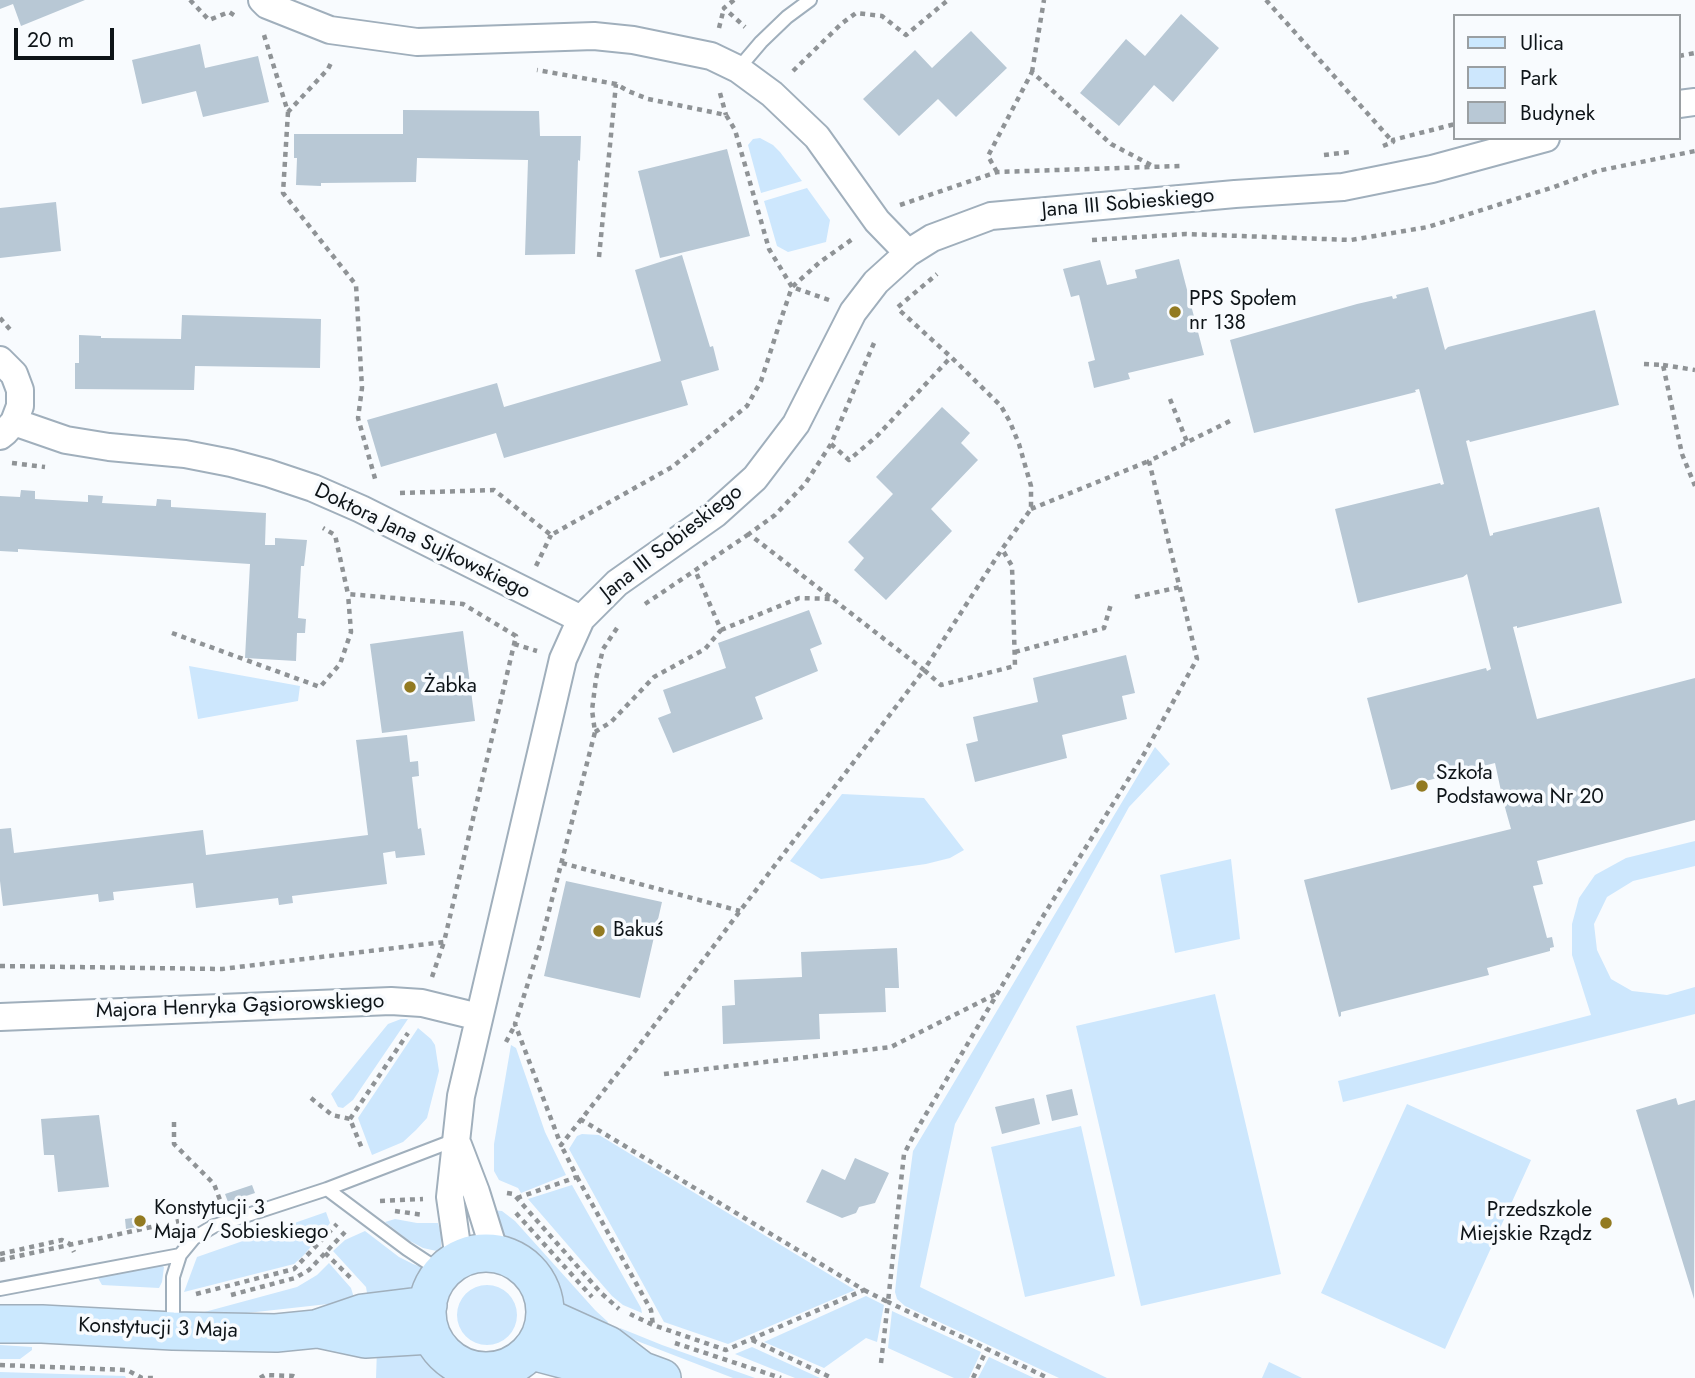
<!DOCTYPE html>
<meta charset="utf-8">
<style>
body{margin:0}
#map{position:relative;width:1695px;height:1378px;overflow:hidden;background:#f8fbfe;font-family:Jost,sans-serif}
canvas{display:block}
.legend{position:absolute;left:1453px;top:14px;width:228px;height:126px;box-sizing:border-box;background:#f8fbfe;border:2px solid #9a9fa2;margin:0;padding:9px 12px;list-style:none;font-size:21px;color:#0e1418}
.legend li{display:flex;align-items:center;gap:14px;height:35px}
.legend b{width:35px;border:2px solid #9a9fa2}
.scale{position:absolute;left:14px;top:28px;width:100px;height:32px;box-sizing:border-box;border:4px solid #0e1418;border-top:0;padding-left:9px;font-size:21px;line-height:24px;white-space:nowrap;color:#0e1418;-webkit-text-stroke:5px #f8fbfe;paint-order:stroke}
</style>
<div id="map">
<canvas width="1695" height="1378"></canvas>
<ul class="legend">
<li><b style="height:9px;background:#cbe8fe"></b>Ulica</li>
<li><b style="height:19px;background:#cde7fd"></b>Park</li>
<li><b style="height:19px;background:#b8c8d5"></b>Budynek</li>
</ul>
<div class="scale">20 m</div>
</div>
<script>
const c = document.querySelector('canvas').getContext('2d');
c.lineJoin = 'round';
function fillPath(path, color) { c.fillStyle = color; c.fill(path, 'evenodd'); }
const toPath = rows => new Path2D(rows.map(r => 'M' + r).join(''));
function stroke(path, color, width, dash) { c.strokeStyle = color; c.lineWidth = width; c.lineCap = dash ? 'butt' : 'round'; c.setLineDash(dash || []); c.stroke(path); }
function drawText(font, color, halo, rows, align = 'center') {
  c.font = font + ' Jost,sans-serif'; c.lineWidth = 7; c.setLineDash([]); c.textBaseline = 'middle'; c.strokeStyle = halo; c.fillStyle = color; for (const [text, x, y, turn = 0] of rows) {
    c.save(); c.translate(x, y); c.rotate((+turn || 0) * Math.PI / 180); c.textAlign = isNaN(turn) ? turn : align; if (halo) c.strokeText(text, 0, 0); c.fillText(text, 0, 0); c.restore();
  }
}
fillPath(toPath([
 [760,138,773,145,780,152,802,181,761,193,748,145,753,139],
 [807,188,830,220,826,242,788,252,777,246,764,201],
 [189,666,300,686,298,701,198,719],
 [1155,747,1170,764,1129,807,955,1124,920,1287,1107,1378,1059,1378,905,1306,897,1299,895,1292,898,1263,913,1151],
 [842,794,924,798,964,850,950,858,926,864,821,879,790,861],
 [1695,841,1695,866,1633,881,1607,897,1594,924,1597,950,1611,979,1632,991,1667,995,1695,987,1695,1014,1343,1102,1338,1081,1591,1015,1572,955,1572,924,1579,898,1595,875,1626,858],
 [1231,859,1240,939,1175,953,1160,875],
 [1215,994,1281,1274,1141,1306,1076,1026],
 [401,1019,408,1019,353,1100,343,1108,338,1107,331,1094,388,1024],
 [418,1028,431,1039,435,1045,439,1071,427,1118,416,1130,403,1142,372,1155,358,1118],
 [511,1045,516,1048,545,1132,566,1175,521,1193,518,1188,499,1180,494,1171,494,1144],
 [1407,1104,1531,1160,1445,1349,1321,1293],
 [1081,1126,1115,1276,1025,1297,991,1147],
 [582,1134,599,1135,855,1290,728,1344,664,1322,569,1149,577,1136],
 [572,1185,641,1308,642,1313,623,1305,612,1296,528,1199],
 [492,1210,502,1211,515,1221,595,1310,608,1322,605,1331,563,1305,544,1268,533,1258,511,1246,502,1235],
 [326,1212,330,1223,304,1255,294,1264,184,1292,197,1257],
 [395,1219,417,1223,438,1223,441,1234,441,1252,423,1248,408,1240,385,1222],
 [365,1231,399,1257,413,1264,430,1270,422,1281,399,1296,368,1299,366,1287,333,1251,345,1240],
 [329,1263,351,1288,355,1301,247,1313,197,1314,297,1287,317,1275],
 [159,1264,164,1267,162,1282,159,1288,102,1285,98,1278],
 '457 1315a30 30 0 1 1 60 0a30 30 0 1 1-60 0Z',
 [866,1296,884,1305,877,1342,866,1338,824,1368,764,1342],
 [892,1311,981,1352,969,1378,954,1378,888,1348],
 [620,1328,662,1345,755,1378,733,1378,619,1334],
 [0,1345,32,1347,32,1350,20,1359,0,1359],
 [752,1347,820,1378,795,1378,735,1354],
 [377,1349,422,1353,445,1372,455,1378,376,1378],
 [989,1357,1034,1378,978,1378],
 [1269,1362,1302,1378,1262,1378],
 [0,1372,125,1376,126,1378,0,1378]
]), '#cde7fd');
fillPath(toPath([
 [0,0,85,0,21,26,13,4,0,9],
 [1181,14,1219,48,1173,102,1154,85,1119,126,1080,93,1126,39,1145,56],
 [971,31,1007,68,956,117,938,99,899,136,863,99,915,50,932,68],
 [200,44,205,68,258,56,269,102,203,117,196,91,142,104,132,60],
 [403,110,539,111,540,136,581,136,580,161,578,160,575,254,525,255,528,160,417,158,416,182,321,183,321,186,296,185,297,158,294,158,294,134,403,134],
 [727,149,750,236,660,258,638,171],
 [56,202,61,251,0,258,0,208],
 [682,255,710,347,713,346,719,370,681,381,688,405,504,458,496,433,381,467,367,420,497,383,504,407,661,361,635,270],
 [1179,259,1204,355,1128,373,1130,379,1094,388,1088,362,1095,360,1079,295,1071,297,1063,269,1100,260,1107,285,1137,278,1135,270],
 [1428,287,1445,350,1448,347,1595,310,1619,405,1470,442,1469,440,1466,441,1490,536,1493,535,1493,533,1599,507,1622,603,1517,628,1517,626,1513,627,1537,719,1695,678,1695,820,1537,861,1543,884,1533,886,1547,938,1552,937,1554,947,1550,948,1550,951,1487,968,1489,975,1341,1012,1341,1016,1339,1017,1304,880,1511,829,1504,804,1497,806,1494,793,1501,791,1495,763,1391,790,1367,698,1486,668,1487,671,1491,669,1467,574,1463,577,1358,603,1335,509,1440,483,1441,485,1444,484,1419,389,1415,390,1416,392,1254,433,1230,340,1357,304,1392,296,1393,299,1397,298,1396,295],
 [182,315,321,319,320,368,195,366,194,390,75,389,75,363,79,363,79,335,101,336,101,338,181,339],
 [942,407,970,433,961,443,978,460,931,509,952,531,886,600,854,570,864,558,848,542,893,494,876,477],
 [21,490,35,491,35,499,88,502,88,495,103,496,102,503,156,506,157,499,171,500,171,507,266,513,265,545,275,545,275,538,307,540,304,566,301,566,298,618,306,619,305,633,297,633,296,661,245,658,250,564,18,549,18,552,0,551,0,496,20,497],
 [809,610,822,644,810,649,818,671,755,697,763,719,673,753,658,718,671,713,663,690,726,668,718,643],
 [463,631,475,721,382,733,370,644],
 [1126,655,1135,693,1122,696,1127,719,1062,735,1067,758,975,782,966,744,978,741,973,717,1038,702,1033,678],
 [407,735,410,762,418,761,419,776,412,777,418,829,421,828,425,855,396,858,395,851,383,853,387,884,292,896,293,903,279,905,278,898,196,908,193,883,113,892,114,900,99,902,98,894,3,906,0,881,0,829,11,828,14,853,203,830,206,855,368,835,356,740],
 [566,881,662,902,640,998,544,976],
 [897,948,899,988,885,988,886,1012,819,1014,820,1039,723,1044,722,1006,735,1005,734,980,802,977,801,952],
 [1072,1089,1078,1115,1052,1121,1046,1095],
 [1034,1098,1040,1124,1002,1134,995,1107],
 [1676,1098,1678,1105,1695,1100,1694,1299,1636,1110],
 [99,1115,109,1187,58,1192,54,1155,44,1155,41,1119],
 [855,1158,889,1173,875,1203,859,1207,856,1213,842,1218,806,1202,822,1169,845,1180],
 [252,1185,255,1193,228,1202,225,1194],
 [146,1216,148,1225,126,1229,125,1219]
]), '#b8c8d5');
const lane = toPath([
 [738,69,761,42,787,17,810,0],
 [327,1189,407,1249,442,1272],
 [0,1289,180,1255],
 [173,1329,173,1277,180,1255,194,1238,214,1226,327,1189,455,1140]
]);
const street = toPath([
 [262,0,267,5,330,30,417,42,594,36,633,40,711,56,738,69,772,94,817,137,877,221,908,253],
 [1679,104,1695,102],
 [0,360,14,374,20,390,20,406,14,422,5,432,0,436],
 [14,422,66,440,109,447,185,454,231,463,268,473,313,488,361,509,581,619],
 [0,1017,391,1001,422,1003,479,1017],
 [458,1145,476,1192,495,1253],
 [459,1260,450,1197,461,1096,563,659,581,619,617,583,715,514,755,478,796,424,853,312,876,282,908,253,932,238,991,216,1235,194,1343,187,1432,169,1546,138]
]);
const secondary = toPath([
 '427 1312a59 59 0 1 1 118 0a59 59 0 1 1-118 0Z',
 [546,1317,608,1345,642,1371],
 [0,1324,42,1324,173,1331,276,1333,316,1329,363,1313,428,1305],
 [318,1329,365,1339,431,1335],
 [532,1351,600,1369,643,1371,662,1378]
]);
stroke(lane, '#a0afbc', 16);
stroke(street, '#a0afbc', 30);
stroke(secondary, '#a0afbc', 40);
stroke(toPath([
 [190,0,209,20,229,12,237,17],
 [734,0,724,8,745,27],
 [1266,0,1393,142],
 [719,28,724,8],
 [264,35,288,112,328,69,332,61],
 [1679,56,1695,53],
 [793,71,841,24,856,13,882,16,906,35,948,0],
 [1032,72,1044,0],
 [720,93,726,115],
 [288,112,283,193,356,285,362,388,358,418,376,482],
 [1383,146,1393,142,1393,140,1455,124],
 [1324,155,1350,152],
 [997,172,988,156,1032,72,1111,144,1151,165],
 [900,205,997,172,1180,166],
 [1092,240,1186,234,1351,240,1428,227,1554,187,1597,171,1695,151],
 [599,257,616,84],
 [829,300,792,287,820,262,854,238],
 [898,307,937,274],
 [0,318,13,333],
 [874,343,831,444,805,484,775,515,749,534,924,670,1002,549,1031,509,1031,486,1019,444,1010,422,1001,406,951,357,897,308],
 [1644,364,1663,365,1682,454,1695,486],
 [1663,365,1695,370],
 [1170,399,1187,442],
 [831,444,849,460,877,436,951,357],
 [12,463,45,467],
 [400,493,494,490,551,535,672,467,747,406,761,381,781,319,792,287,769,249,735,130,726,115,648,99,628,91,616,84,537,70],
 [1031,509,1149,461],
 [536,566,551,535],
 [1135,597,1180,587],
 [645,604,749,534],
 [617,628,603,649,596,679,592,710,595,732,541,942,515,1024,561,1145,632,1055,740,911,924,670,941,685,1015,666,1012,566,1002,549],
 [721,630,799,598,833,599],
 [172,633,320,687,340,664,351,632,348,594],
 [514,644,537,651],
 [1015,652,1104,628,1111,604],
 [595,732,611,722,654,677,705,649,721,630,695,570],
 [562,863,740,911],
 [0,966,222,969,444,942,516,636,463,604,348,594,335,535,323,528],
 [432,977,444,942],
 [506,1042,515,1025],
 [664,1074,891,1047,996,994],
 [311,1098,332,1115,350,1119,363,1151],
 [350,1119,408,1033],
 [580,1119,864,1290,726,1350,653,1325,630,1314],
 [174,1122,174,1144,214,1184,220,1200],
 [577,1177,651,1310,653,1325],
 [507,1193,513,1194,517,1198,601,1293,619,1309],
 [517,1198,577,1177,561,1145],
 [380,1201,423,1199],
 [395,1211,424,1215],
 [516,1213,592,1297],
 [325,1253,352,1279],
 [0,1254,62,1240,70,1244,74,1252],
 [0,1260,179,1221],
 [864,1290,888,1302,904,1154,916,1131,1045,913,1144,754,1197,659,1149,461,1232,420],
 [196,1294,294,1269,337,1224],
 [231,1295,295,1278,309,1270,345,1232],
 [752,1340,832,1378],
 [675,1343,781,1378],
 [881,1363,888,1302,1048,1378],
 [0,1365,127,1370,142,1378,157,1378],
 [260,1378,265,1375,293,1376,297,1378],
 [973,1378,987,1349]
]), '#8f9396', 4.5, [5, 5]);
stroke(lane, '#fff', 12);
stroke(street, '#fff', 26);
stroke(secondary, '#cbe8fe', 37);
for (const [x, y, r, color] of [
 [1175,312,7,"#927a21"],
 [410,687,7,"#927a21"],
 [1422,786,7,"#927a21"],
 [599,931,7,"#927a21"],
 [140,1221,7,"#927a21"],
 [1606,1223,7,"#927a21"]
]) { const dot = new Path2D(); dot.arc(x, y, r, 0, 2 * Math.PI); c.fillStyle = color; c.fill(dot); stroke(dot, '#f8fbfe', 2.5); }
drawText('21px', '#0e1418', '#f8fbfe', [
 ["Jana III Sobieskiego",1128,204,-5],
 ["Doktora Jana Sujkowskiego",422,542,26],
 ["Jana III Sobieskiego",672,543,-38],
 ["Majora Henryka Gąsiorowskiego",240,1007,-2],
 ["Konstytucji 3 Maja",158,1329,2]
]);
drawText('21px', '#0e1418', '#f8fbfe', [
 ["PPS Społem",1189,300],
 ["nr 138",1189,324],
 ["Żabka",424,687],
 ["Szkoła",1436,774],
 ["Podstawowa Nr 20",1436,798],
 ["Bakuś",613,931],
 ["Konstytucji 3",154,1209],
 ["Maja / Sobieskiego",154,1233],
 ["Przedszkole",1592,1211,"right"],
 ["Miejskie Rządz",1592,1235,"right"]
], 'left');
</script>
